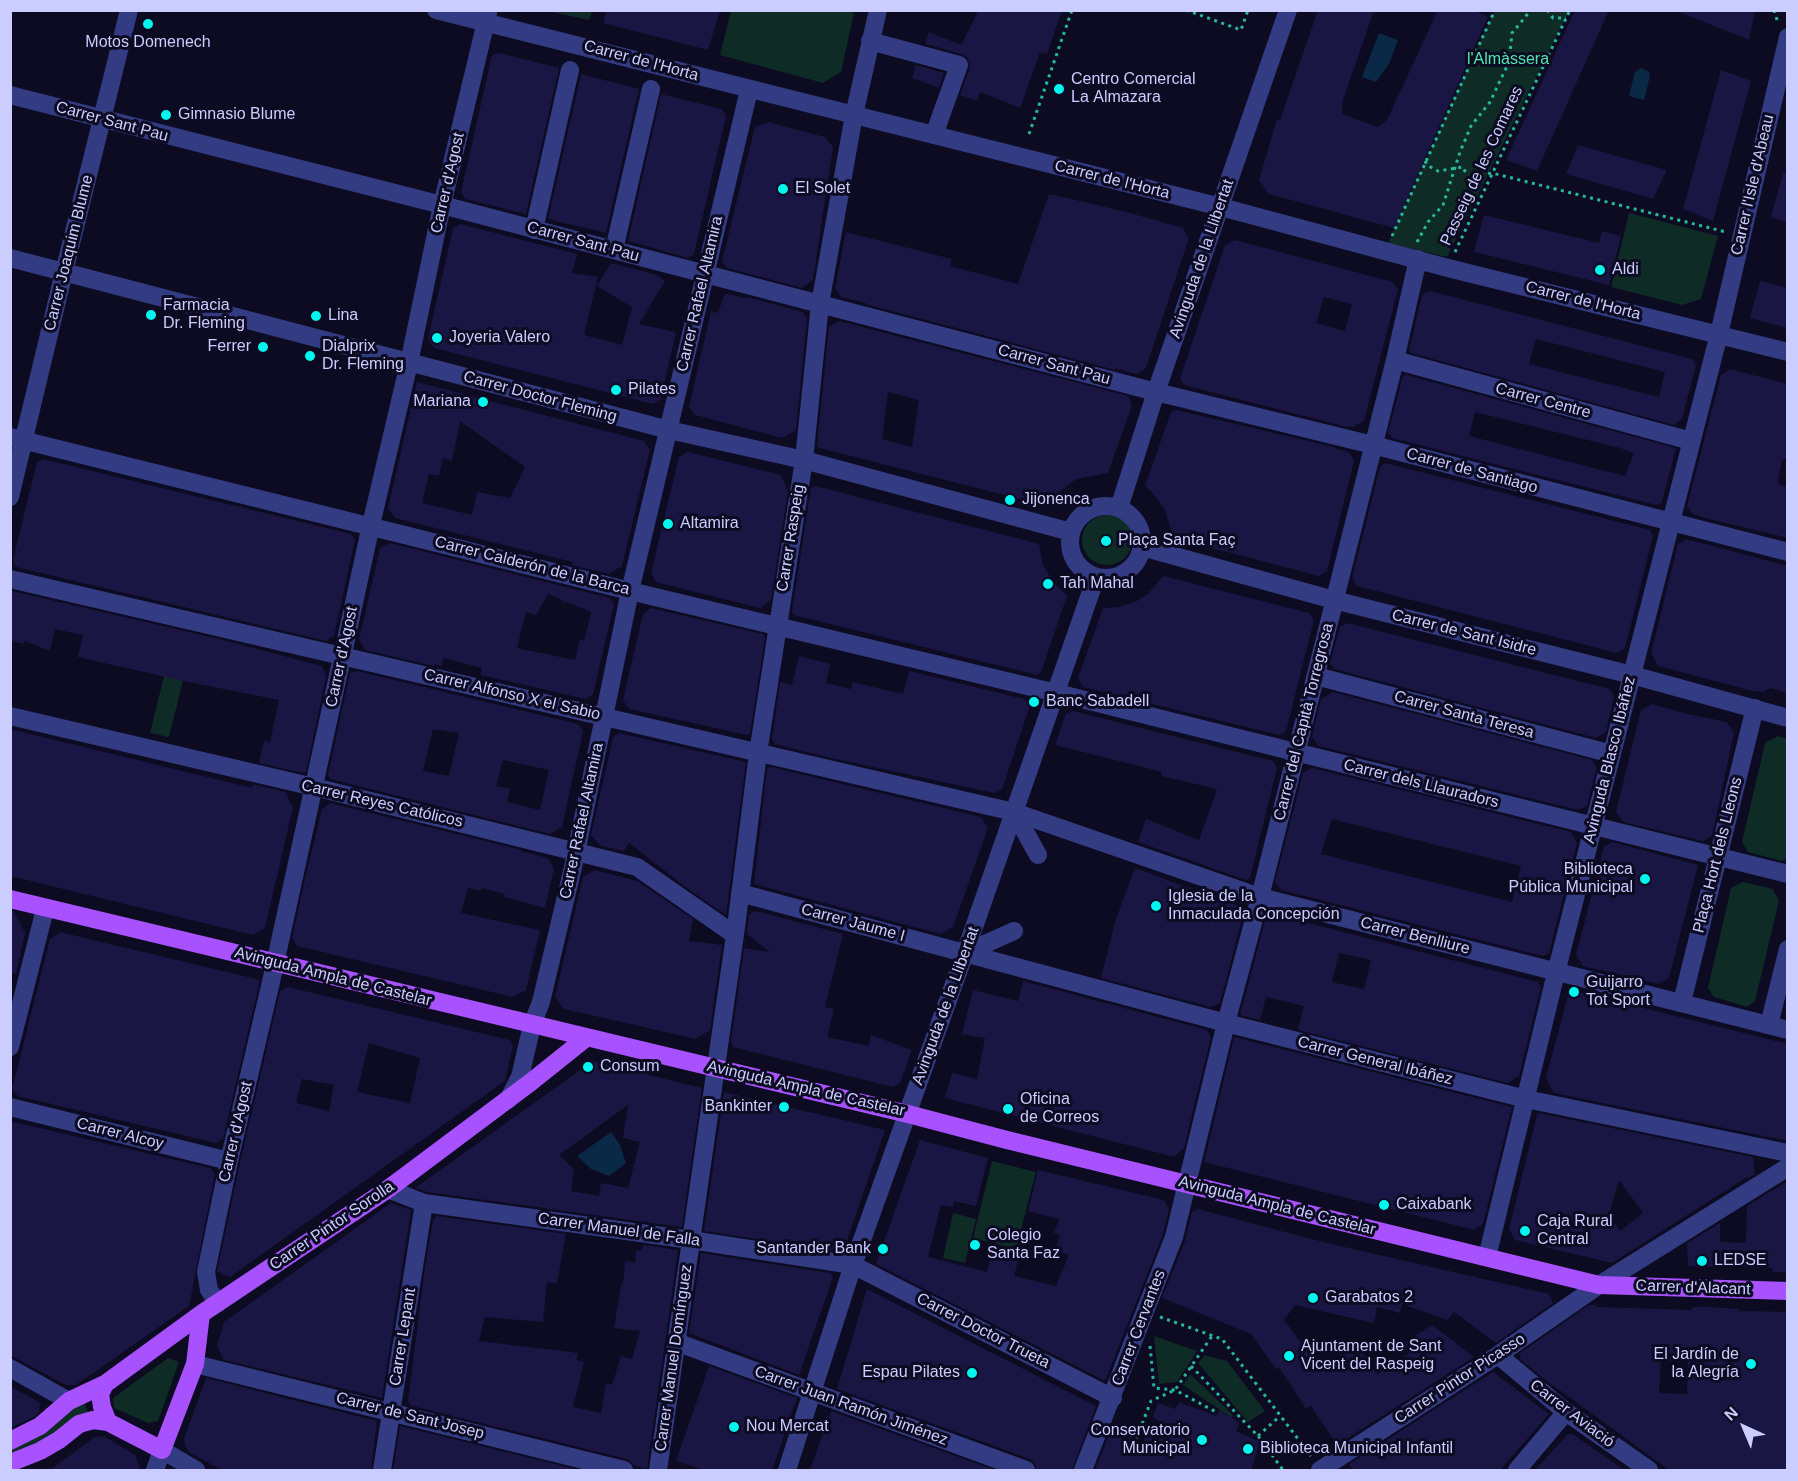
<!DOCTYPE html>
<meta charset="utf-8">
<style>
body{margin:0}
#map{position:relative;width:1798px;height:1481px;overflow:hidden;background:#0c0b21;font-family:Helvetica,sans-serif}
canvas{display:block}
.frame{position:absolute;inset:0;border:12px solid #cbccff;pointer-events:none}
.north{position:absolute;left:1714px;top:1397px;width:60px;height:60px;-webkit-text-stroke:4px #0c0b21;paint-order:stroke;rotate:316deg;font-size:16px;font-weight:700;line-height:24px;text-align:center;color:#cbccff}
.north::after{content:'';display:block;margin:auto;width:21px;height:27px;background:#cbccff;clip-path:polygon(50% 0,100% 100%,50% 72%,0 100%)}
</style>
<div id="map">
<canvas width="1798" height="1481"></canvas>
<div class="frame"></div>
<div class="north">N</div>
</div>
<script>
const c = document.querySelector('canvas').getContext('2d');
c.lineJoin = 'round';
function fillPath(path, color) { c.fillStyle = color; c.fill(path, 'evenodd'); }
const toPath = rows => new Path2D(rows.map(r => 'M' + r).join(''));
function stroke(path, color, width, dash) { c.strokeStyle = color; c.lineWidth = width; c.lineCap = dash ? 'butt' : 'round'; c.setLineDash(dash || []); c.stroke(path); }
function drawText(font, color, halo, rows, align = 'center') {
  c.font = font + ' Helvetica,sans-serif'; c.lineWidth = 6; c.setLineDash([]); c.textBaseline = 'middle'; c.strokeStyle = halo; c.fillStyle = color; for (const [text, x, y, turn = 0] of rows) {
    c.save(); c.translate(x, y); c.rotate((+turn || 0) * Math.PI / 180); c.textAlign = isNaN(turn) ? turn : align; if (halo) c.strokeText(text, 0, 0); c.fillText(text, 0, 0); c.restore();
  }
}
fillPath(toPath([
 [548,11,592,11,589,20],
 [846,11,854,13,841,72,823,83,720,55,731,11],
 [1494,11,1569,11,1447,257,1388,243],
 [1629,213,1718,236,1701,299,1682,305,1611,287],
 '1082 540a25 25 0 1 1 50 0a25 25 0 1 1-50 0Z',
 [164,676,183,681,169,737,150,733],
 [1778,736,1788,739,1788,857,1782,861,1748,852,1742,842,1765,743],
 [1743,882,1773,889,1779,901,1755,1001,1747,1007,1714,997,1708,988,1731,888],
 [992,1161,1036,1172,1016,1249,973,1238],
 [953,1213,976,1219,965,1263,943,1258],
 [1154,1336,1197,1351,1177,1382,1159,1384],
 [1205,1355,1227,1361,1265,1411,1248,1422,1198,1363],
 [168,1358,179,1362,158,1421,148,1423,114,1408,113,1398],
 [1190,1374,1233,1415,1232,1418,1183,1385],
 [81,1402,85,1404,88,1413,11,1459,10,1447]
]), '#0e2b26');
fillPath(toPath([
 [1379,33,1398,40,1389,64,1376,82,1362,77],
 [1641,68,1649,72,1650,76,1644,100,1629,96,1635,72],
 [611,1132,620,1145,626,1163,609,1176,591,1169,577,1156]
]), '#092947');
fillPath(toPath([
 [607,10,720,10,708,50,603,23],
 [979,10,1062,10,1047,54,1040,52,1020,108,980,92,977,101,960,95,970,69,968,58,962,54,925,44,929,32,961,45],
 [1318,10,1374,10,1343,100,1342,114,1378,127,1387,120,1438,10,1473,10,1488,17,1394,228,1269,194,1259,180,1277,119,1280,120],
 [1575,10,1609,10,1537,171,1506,160],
 [1674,10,1755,10,1749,40],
 [499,53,559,68,526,214,465,199,461,192,492,55],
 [916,65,944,73,939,88,912,78],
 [1721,70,1751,81,1713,221,1683,209],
 [581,74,639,89,606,233,548,219],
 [661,94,722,109,726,116,694,254,688,258,628,241],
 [768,122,825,137,833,147,813,280,802,288,727,268,722,261,755,127],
 [1578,145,1667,170,1653,199,1566,174],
 [1783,173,1788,173,1788,223,1771,217],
 [1049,194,1123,211,1183,228,1189,238,1146,368,1136,374,1115,368,1115,370,865,304,866,303,841,297,835,288,846,232,952,259,950,266,1018,284],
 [1484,215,1599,243,1602,231,1621,236,1609,285,1474,252],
 [460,224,577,254,572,273,598,277,584,335,622,345,632,307,597,286,611,263,654,274,665,281,639,324,676,332,661,399,653,404,434,348,428,339,453,228],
 [1235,240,1393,282,1398,289,1364,421,1353,427,1343,426,1184,385,1180,379,1225,245],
 [1324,297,1352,304,1345,331,1316,323],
 [1760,281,1788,288,1788,328,1750,318],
 [1430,291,1692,359,1696,365,1682,419,1674,425,1411,353,1409,350,1422,295],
 [1536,339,1665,372,1659,397,1529,364],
 [725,293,748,299,747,297,803,312,807,319,796,430,782,438,695,415,689,407,711,311,718,313],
 [839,321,1128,396,1132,405,1108,473,1076,479,1060,491,1048,506,819,448,817,445,829,327],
 [888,392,919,400,912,447,882,439],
 [1730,369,1788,384,1788,457,1782,460,1778,481,1779,485,1788,487,1788,538,1705,518,1693,514,1687,506,1721,375],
 [1406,375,1676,448,1662,502,1656,505,1392,438,1388,432,1403,376],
 [1475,412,1620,448,1634,453,1625,476,1605,471,1469,436],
 [417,382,644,441,650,450,622,566,609,574,572,565,573,562,395,518,388,508],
 [460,421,525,467,510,498,477,492,472,515,422,503,429,474,439,476,443,458,452,461],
 [1177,410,1337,448,1337,449,1349,452,1354,461,1327,571,1319,576,1174,538,1164,508,1151,491,1145,486,1171,412],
 [688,452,781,475,788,491,771,600,760,608,656,582,651,573,679,457],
 [43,459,351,534,355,540,334,636,326,641,16,567,13,560,37,462],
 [1385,463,1650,530,1653,536,1625,648,1617,653,1357,586,1352,578,1380,467],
 [816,486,1039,544,1043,565,1053,582,1067,596,1041,672,1037,675,794,615,792,611,811,488],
 [1686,539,1788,566,1788,693,1770,688,1764,692,1753,691,1658,666,1651,653,1678,544],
 [390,543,610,598,614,605,593,694,586,699,481,675,482,668,443,658,442,666,435,664,434,666,365,650,359,640,380,548],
 [548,594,564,601,563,604,567,602,591,612,584,641,580,639,575,660,517,648,526,612,536,615],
 [1163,576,1309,613,1314,620,1286,731,1279,735,1083,687,1078,678,1103,608,1119,607,1135,602,1148,594],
 [12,591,219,639,322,666,326,677,306,772,303,773,259,763,264,741,270,742,279,700,188,682,78,657,83,635,55,629,50,651,25,641,24,644,10,641],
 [651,608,763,634,765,638,750,734,747,735,629,709,623,700,643,614],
 [1347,623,1610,689,1614,697,1606,732,1596,738,1334,669,1330,663,1340,627],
 [799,656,830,664,826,683,851,689,853,682,903,694,909,671,1024,699,1030,705,1002,789,994,793,827,757,775,744,772,739,780,682,792,685],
 [357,671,578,724,583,731,562,827,550,834,330,779,328,775,350,673],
 [433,729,459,733,449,776,423,771],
 [503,760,549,770,540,810,507,802,510,789,496,786],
 [1333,692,1592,760,1597,768,1587,806,1578,810,1319,746,1312,737,1321,699],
 [1652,704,1687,714,1727,722,1734,733,1712,836,1703,841,1623,822,1616,812,1641,710],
 [1073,711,1273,761,1277,768,1250,878,1246,880,1138,842,1146,819,1199,840,1217,789,1161,776,1162,772,1055,745,1066,714],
 [10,729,252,788,253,784,285,792,293,807,265,928,253,935,10,876],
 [619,733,746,762,726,915,687,888,629,843,624,851,601,846,591,835,613,737],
 [771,767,981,817,988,828,953,927,940,934,754,884,767,769],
 [1312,768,1571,832,1577,843,1549,953,1543,956,1281,890,1275,882,1303,773],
 [1332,819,1521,866,1512,902,1321,854],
 [330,803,522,850,520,851,548,858,554,869,545,908,504,897,505,894,482,888,481,891,468,888,461,913,540,930,526,990,513,997,297,946,292,938,308,866,322,809],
 [1612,842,1698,865,1669,978,1658,984,1583,966,1576,955,1604,847],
 [1135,868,1195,890,1194,895,1228,902,1245,908,1220,1003,1211,1007,1101,978,1116,919],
 [595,870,637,881,693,919,689,941,722,945,710,1030,696,1039,564,1009,555,997,583,877],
 [10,911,14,911,25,933,16,973,10,973],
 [756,911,843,934,825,1007,834,1009,827,1037,869,1046,871,1035,912,1050,900,1083,893,1087,733,1047,731,1041,744,948,770,952,747,934,749,914],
 [1273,914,1538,982,1541,987,1519,1076,1508,1083,1298,1030,1304,1006,1266,997,1260,1020,1240,1015,1265,921],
 [1339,953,1371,960,1364,989,1332,982],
 [60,932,260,980,223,1139,216,1143,18,1096,12,1089,50,939],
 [1023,981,1207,1030,1211,1037,1184,1148,1174,1157,945,1098,952,1073,977,1079,985,1038,962,1034,973,990,1018,1001],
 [288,987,510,1040,513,1045,505,1081,230,1277,217,1272,240,1163,280,991],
 [369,1043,420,1058,410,1103,357,1092],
 [302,1079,334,1085,329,1111,296,1103],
 [1575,991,1788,1044,1788,1141,1554,1093,1546,1078,1568,995],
 [1234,1037,1512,1107,1483,1224,1474,1230,1204,1162],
 [593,1061,702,1088,682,1227,427,1192,415,1188],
 [628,1105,623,1138,640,1142,628,1188,601,1183,599,1196,571,1191,574,1169,559,1155],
 [724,1092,885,1130,843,1252,704,1231],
 [1539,1113,1753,1157,1755,1174,1747,1179,1747,1177,1612,1263,1515,1240,1509,1229,1537,1115],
 [1619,1180,1643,1213,1620,1231,1609,1214],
 [10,1121,210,1168,215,1174,189,1306,76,1385,66,1385,10,1355],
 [920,1140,988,1158,976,1206,954,1201,953,1207,941,1205,928,1257,987,1272,993,1247,1020,1253,1014,1276,1056,1286,1069,1255,1055,1250,1060,1235,1054,1233,1059,1219,1028,1211,1038,1170,1164,1200,1169,1209,1163,1234,1106,1379,1103,1380,876,1264],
 [1788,1181,1788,1272,1773,1272,1772,1268,1688,1266,1687,1243,1720,1223,1720,1242,1746,1243,1747,1206],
 [391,1203,411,1210,382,1398,224,1360,217,1346,224,1322],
 [1198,1209,1323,1242,1549,1294,1553,1303,1496,1343,1454,1312,1447,1320,1402,1304,1400,1313,1377,1307,1374,1323,1295,1305,1284,1320,1321,1370,1356,1345,1378,1374,1409,1354,1402,1344,1432,1325,1474,1357,1337,1445,1311,1406,1306,1409,1279,1367,1277,1370,1251,1334,1162,1298,1185,1241,1192,1212],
 [437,1216,566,1234,557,1284,547,1282,543,1322,485,1317,479,1341,578,1353,576,1360,584,1362,573,1407,601,1413,606,1383,612,1385,621,1356,632,1359,640,1331,614,1328,621,1285,623,1285,625,1261,635,1262,636,1250,642,1251,643,1245,678,1250,647,1469,635,1466,627,1459,412,1406,408,1401,425,1267,433,1220],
 [701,1253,830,1273,833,1277,799,1375,689,1333],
 [867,1289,1096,1406,1072,1470,1037,1470,1035,1463,1030,1459,837,1389],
 [1589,1305,1596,1305,1596,1307,1662,1309,1692,1310,1692,1307,1709,1307,1739,1309,1738,1311,1788,1312,1788,1470,1669,1470,1543,1378,1520,1359,1520,1353],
 [1661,1361,1688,1362,1687,1394,1659,1393],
 [709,1366,797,1398,772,1470,704,1470,676,1461],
 [1493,1372,1549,1414,1500,1470,1353,1470,1349,1464],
 [206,1378,377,1421,371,1470,222,1470,189,1452,185,1445,184,1439],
 [10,1386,40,1403,39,1412,34,1417,10,1428],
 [1179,1402,1216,1416,1220,1410,1239,1423,1236,1431,1260,1442,1251,1470,1095,1470,1110,1432,1142,1444,1147,1433,1159,1439,1167,1426,1153,1417,1158,1403,1175,1409],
 [831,1411,995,1470,810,1470],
 [400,1426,579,1470,393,1470],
 [1568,1434,1573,1434,1624,1470,1535,1470],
 [104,1436,135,1455,141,1470,50,1470,95,1437]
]), '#1a1643');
stroke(toPath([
 [1186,10,1241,30,1248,10],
 [1547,10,1553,18,1566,18],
 [1774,10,1778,23],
 [1029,134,1072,10],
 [1425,161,1427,165,1438,171,1463,167,1468,178,1492,173,1726,232],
 [1392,236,1495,10],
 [1417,242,1428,222,1443,205,1460,152,1471,126,1490,102,1509,62,1512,33,1531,10],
 [1455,252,1570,10],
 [1160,1317,1222,1339,1311,1456],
 [1150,1346,1154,1388,1175,1390,1218,1413],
 [1191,1366,1258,1436,1283,1470],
 [1115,1429,1137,1437,1151,1401,1175,1390,1212,1336],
 [1258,1436,1280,1416]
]), '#26b89d', 3, [3, 4.5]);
stroke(toPath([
 [436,10,1221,207,1448,268,1788,352],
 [870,41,959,65,934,135],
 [10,95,442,205,1156,392,1373,445,1788,552],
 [534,230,570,70],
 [614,250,651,89],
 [10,258,669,430,804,460,1071,532],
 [1395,360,1691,441],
 [10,437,630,591,1069,696,1788,874],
 [10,497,64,272,129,10],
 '1070 542a36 36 0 1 1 72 0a36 36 0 1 1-72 0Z',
 [1119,508,1156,392,1288,10],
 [1142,547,1334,600,1632,675,1788,718],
 [10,579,1014,812,1260,897,1788,1030],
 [1316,676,1612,754],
 [10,716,314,787,637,867,735,935],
 [1014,812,1038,855],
 [740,893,1226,1023,1526,1099,1788,1153],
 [965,953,1014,931],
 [1682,1002,1755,708],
 [1769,1025,1788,949],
 [10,1047,45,909],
 [508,1100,520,1077,532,1025,541,1002,573,867,630,591,749,90],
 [10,1107,229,1161],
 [388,1189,424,1203,691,1240,853,1265,1113,1398],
 [1487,1257,1556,973,1719,334,1788,37],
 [218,1303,209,1290,206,1272,229,1161,271,982,371,525,409,363,442,205,488,13],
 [676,1342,1026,1470],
 [1498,1355,1566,1412,1649,1470],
 [195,1364,624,1470],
 [10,1368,69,1401],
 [155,1470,162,1450,196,1470],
 [382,1470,424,1203],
 [658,1470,735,935,758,753,804,460,820,304,854,115,878,10],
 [787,1470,853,1265,965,953,1096,577],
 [1083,1470,1174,1237,1226,1023,1260,897,1395,360,1418,259],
 [1320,1470,1498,1355,1599,1285,1788,1167],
 [1517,1470,1566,1412]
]), '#333b83', 18);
stroke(toPath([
 [10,899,908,1114,1007,1140,1599,1285,1788,1291],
 [105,1384,100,1394,102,1407,108,1422],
 [10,1441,40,1426,69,1401,105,1384,201,1314,388,1189,531,1082,586,1038],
 [10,1463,40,1451,59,1440,79,1424,93,1420,108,1422,162,1450,195,1364,201,1314]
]), '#a852ff', 18);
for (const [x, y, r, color] of [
 [148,24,6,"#00f6ef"],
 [1059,89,6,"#00f6ef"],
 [166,115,6,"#00f6ef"],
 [783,189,6,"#00f6ef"],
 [1600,270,6,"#00f6ef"],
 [151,315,6,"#00f6ef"],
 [316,316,6,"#00f6ef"],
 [437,338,6,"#00f6ef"],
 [263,347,6,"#00f6ef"],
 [310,356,6,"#00f6ef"],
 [616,390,6,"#00f6ef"],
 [483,402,6,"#00f6ef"],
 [1010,500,6,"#00f6ef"],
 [668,524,6,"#00f6ef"],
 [1106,541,6,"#00f6ef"],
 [1048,584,6,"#00f6ef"],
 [1034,702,6,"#00f6ef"],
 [1645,879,6,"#00f6ef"],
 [1156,906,6,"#00f6ef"],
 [1574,992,6,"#00f6ef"],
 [588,1067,6,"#00f6ef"],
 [784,1107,6,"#00f6ef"],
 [1008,1109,6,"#00f6ef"],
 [1384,1205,6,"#00f6ef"],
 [1525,1231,6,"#00f6ef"],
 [975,1245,6,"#00f6ef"],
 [883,1249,6,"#00f6ef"],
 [1702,1261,6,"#00f6ef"],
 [1313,1298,6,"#00f6ef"],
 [1289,1356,6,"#00f6ef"],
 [1751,1364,6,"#00f6ef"],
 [972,1373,6,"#00f6ef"],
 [734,1427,6,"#00f6ef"],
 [1202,1440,6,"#00f6ef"],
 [1248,1449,6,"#00f6ef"]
]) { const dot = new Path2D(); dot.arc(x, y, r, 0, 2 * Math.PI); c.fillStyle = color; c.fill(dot); stroke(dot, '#0c0b21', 2); }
drawText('16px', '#cbccff', '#0c0b21', [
 ["Motos Domenech",148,43,"center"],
 ["Centro Comercial",1071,80],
 ["La Almazara",1071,98],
 ["Gimnasio Blume",178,115],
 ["El Solet",795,189],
 ["Aldi",1612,270],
 ["Farmacia",163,306],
 ["Dr. Fleming",163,324],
 ["Lina",328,316],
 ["Joyeria Valero",449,338],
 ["Ferrer",251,347,"right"],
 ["Dialprix",322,347],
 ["Dr. Fleming",322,365],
 ["Pilates",628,390],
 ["Mariana",471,402,"right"],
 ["Jijonenca",1022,500],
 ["Altamira",680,524],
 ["Plaça Santa Faç",1118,541],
 ["Tah Mahal",1060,584],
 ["Banc Sabadell",1046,702],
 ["Biblioteca",1633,870,"right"],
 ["Pública Municipal",1633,888,"right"],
 ["Iglesia de la",1168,897],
 ["Inmaculada Concepción",1168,915],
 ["Guijarro",1586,983],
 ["Tot Sport",1586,1001],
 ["Consum",600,1067],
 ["Oficina",1020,1100],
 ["de Correos",1020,1118],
 ["Bankinter",772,1107,"right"],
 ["Caixabank",1396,1205],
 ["Caja Rural",1537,1222],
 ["Central",1537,1240],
 ["Colegio",987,1236],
 ["Santa Faz",987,1254],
 ["Santander Bank",871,1249,"right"],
 ["LEDSE",1714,1261],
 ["Garabatos 2",1325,1298],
 ["Ajuntament de Sant",1301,1347],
 ["Vicent del Raspeig",1301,1365],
 ["El Jardín de",1739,1355,"right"],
 ["la Alegría",1739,1373,"right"],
 ["Espau Pilates",960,1373,"right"],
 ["Nou Mercat",746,1427],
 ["Conservatorio",1190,1431,"right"],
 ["Municipal",1190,1449,"right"],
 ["Biblioteca Municipal Infantil",1260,1449]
], 'left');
drawText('16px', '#50e6ad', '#0c0b21', [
 ["l'Almàssera",1508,60]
]);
drawText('16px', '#cbccff', '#0c0b21', [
 ["Carrer de l'Horta",641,61,15],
 ["Carrer Sant Pau",112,122,15],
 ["Passeig de les Comares",1482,166,-65],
 ["Carrer de l'Horta",1112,180,14],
 ["Carrer d'Agost",448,183,-77],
 ["Carrer l'Isle d'Abeau",1753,185,-77],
 ["Carrer Sant Pau",583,242,15],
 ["Carrer Joaquim Blume",69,253,-76],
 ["Avinguda de la Llibertat",1202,259,-71],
 ["Carrer Rafael Altamira",700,294,-77],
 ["Carrer de l'Horta",1583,301,14],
 ["Carrer Sant Pau",1054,365,15],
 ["Carrer Doctor Fleming",540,397,15],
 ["Carrer Centre",1543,401,15],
 ["Carrer de Santiago",1472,471,15],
 ["Carrer Raspeig",791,538,-81],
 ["Carrer Calderón de la Barca",532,566,14],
 ["Carrer de Sant Isidre",1464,633,14],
 ["Carrer d'Agost",342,657,-78],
 ["Carrer Alfonso X el Sabio",512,695,13],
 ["Carrer Santa Teresa",1464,715,15],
 ["Carrer del Capità Torregrosa",1304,722,-76],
 ["Avinguda Blasco Ibáñez",1610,760,-76],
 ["Carrer dels Llauradors",1421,784,14],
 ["Carrer Reyes Católicos",382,804,13],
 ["Carrer Rafael Altamira",582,821,-78],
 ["Plaça Hort dels Lleons",1718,855,-76],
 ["Carrer Jaume I",853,923,15],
 ["Carrer Benlliure",1415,936,14],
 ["Avinguda Ampla de Castelar",333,977,14],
 ["Avinguda de la Llibertat",946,1006,-70],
 ["Carrer General Ibáñez",1375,1061,14],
 ["Avinguda Ampla de Castelar",806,1089,13],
 ["Carrer d'Agost",236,1132,-77],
 ["Carrer Alcoy",120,1134,14],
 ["Avinguda Ampla de Castelar",1277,1206,14],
 ["Carrer Pintor Sorolla",332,1226,-34],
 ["Carrer Manuel de Falla",619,1230,8],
 ["Carrer d'Alacant",1693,1288,2],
 ["Carrer Cervantes",1139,1328,-69],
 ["Carrer Doctor Trueta",983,1331,27],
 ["Carrer Lepant",403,1337,-81],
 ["Carrer Manuel Domínguez",674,1358,-82],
 ["Carrer Pintor Picasso",1460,1379,-33],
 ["Carrer Juan Ramón Jiménez",851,1406,20],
 ["Carrer Aviació",1572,1414,37],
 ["Carrer de Sant Josep",410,1416,14]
]);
</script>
